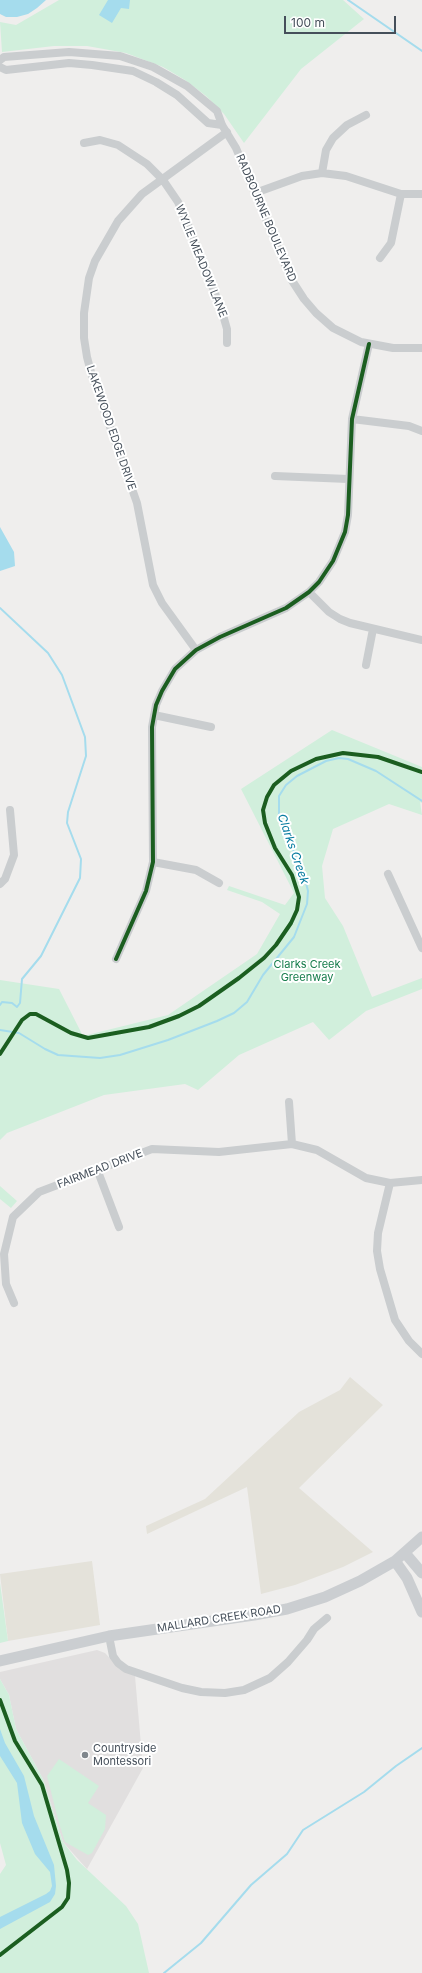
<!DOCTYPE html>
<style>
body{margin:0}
#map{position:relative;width:422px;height:1973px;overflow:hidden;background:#efeeed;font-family:Inter,sans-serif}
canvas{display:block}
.scale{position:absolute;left:284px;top:16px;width:112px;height:18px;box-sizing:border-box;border:2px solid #454f5a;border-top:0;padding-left:5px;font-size:12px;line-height:14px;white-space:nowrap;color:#454f5a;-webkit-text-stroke:3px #fff;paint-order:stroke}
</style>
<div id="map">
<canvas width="422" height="1973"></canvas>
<div class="scale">100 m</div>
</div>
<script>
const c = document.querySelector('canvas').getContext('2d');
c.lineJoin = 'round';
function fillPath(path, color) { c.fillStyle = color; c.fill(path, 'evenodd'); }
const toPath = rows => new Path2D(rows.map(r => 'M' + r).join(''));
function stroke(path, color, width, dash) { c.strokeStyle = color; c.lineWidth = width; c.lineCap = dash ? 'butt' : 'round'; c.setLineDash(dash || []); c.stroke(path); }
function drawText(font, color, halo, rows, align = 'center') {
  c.font = font + ' Inter,sans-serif'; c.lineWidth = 4; c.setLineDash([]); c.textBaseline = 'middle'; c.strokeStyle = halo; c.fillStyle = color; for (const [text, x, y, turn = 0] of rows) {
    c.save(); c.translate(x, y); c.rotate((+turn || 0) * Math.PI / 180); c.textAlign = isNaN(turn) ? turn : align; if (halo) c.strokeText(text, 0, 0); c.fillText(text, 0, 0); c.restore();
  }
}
fillPath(toPath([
 [350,1377,383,1405,299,1488,373,1552,343,1567,295,1585,261,1594,247,1487,147,1534,146,1526,205,1499,299,1412,340,1390],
 [92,1561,100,1625,8,1641,0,1574]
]), '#e4e2da');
fillPath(toPath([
 [97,1650,105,1653,120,1669,135,1676,143,1768,87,1869,63,1842,43,1779,16,1729,9,1695,0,1679,0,1672]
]), '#e1dfdf');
fillPath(toPath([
 [59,0,343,0,364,19,301,69,244,143,224,114,206,96,185,80,163,67,126,53,87,46,54,46,2,52,0,22,16,25],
 [332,730,422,767,422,803,420,802,422,815,389,804,333,829,322,866,325,898,343,926,372,997,422,978,422,989,366,1011,329,1040,313,1022,239,1055,198,1090,185,1084,104,1095,7,1133,0,1140,0,980,59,989,83,1036,168,1015,257,954,280,914,262,902,227,890,229,886,285,905,294,893,241,789],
 [0,1186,17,1201,11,1208,0,1199],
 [0,1583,8,1641,0,1643],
 [0,1679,9,1695,16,1729,43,1779,63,1842,77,1860,126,1906,138,1924,149,1973,0,1973,0,1874,6,1865,0,1843],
 [59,1759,99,1786,88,1803,106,1815,105,1829,92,1853,88,1855,65,1842,59,1823,47,1776]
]), '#d1efdc');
fillPath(toPath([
 [0,0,46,0,37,8,28,14,17,17,6,17,0,14],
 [108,0,130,0,129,9,121,8,112,23,99,15],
 [0,527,14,552,15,566,0,571],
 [0,1729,5,1743,24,1776,34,1816,54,1865,56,1886,55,1894,50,1902,0,1929,0,1917,46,1894,50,1891,52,1886,50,1872,35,1854,22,1823,17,1783,0,1756]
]), '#a5dced');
stroke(toPath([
 [348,0,422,51],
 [0,608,48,653,62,675,85,737,86,756,68,812,67,823,81,859,80,878,41,956,22,979,20,1003,17,1007,12,1003,2,1002,0,1005],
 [0,1030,19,1033,45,1049,58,1055,100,1058,120,1055,168,1040,217,1021,234,1013,247,1002,263,975,294,937,307,904,308,891,304,875,284,830,279,814,279,796,286,785,297,776,326,761,339,758,348,759,376,771,422,801],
 [164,1973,201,1943,251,1885,287,1854,303,1830,364,1792,396,1766,422,1748]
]), '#a5dced', 2);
stroke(toPath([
 [0,60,4,57,69,52,120,56,153,67,187,86,217,111,222,125,236,148,291,279,304,299,316,313,333,328,361,342,393,348,422,348],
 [0,67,6,70,69,63,92,65,133,71,156,82,177,95,208,123,222,125],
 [84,143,100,140,118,145,147,164,163,180,178,202,184,215,205,267,223,315,227,329,227,343],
 [322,173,326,150,333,138,347,125,366,115],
 [255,193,302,176,322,173,346,176,401,194,422,194],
 [380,258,391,243,401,194],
 [352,419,409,426,422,431],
 [275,476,348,479],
 [309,592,329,612,340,619,350,623,422,640],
 [196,650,162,603,153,585,137,503,92,376,87,357,84,338,84,313,89,278,95,261,118,221,142,194,227,132],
 [366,665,373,629],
 [154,715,211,727],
 [153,862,196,870,219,883],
 [388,874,422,948],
 [0,884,5,879,14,855,10,810],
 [116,959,146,891,153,862,152,727,156,705,162,691,175,669,196,650,220,637,286,608,309,592,319,582,333,561,345,532,348,515,352,419,369,344],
 [289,1102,292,1144],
 [97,1169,119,1227],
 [390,1183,378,1233,377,1251,380,1269,395,1320,409,1341,422,1354],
 [14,1303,6,1284,4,1254,13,1217,39,1192,152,1149,219,1152,292,1144,317,1150,366,1178,390,1183,422,1180],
 [109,1636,113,1656,118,1663,126,1669,182,1688,201,1692,225,1693,244,1690,270,1678,288,1662,307,1640,314,1629,327,1618]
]), '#cacdcf', 8);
stroke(toPath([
 [405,1553,422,1573],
 [395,1561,407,1578,422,1612],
 [0,1661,109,1636,254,1615,287,1609,325,1597,360,1581,395,1561,422,1537]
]), '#cbced1', 11);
stroke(toPath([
 [116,959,146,891,153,862,152,727,156,705,162,691,175,669,196,650,220,637,286,608,309,592,319,582,333,561,345,532,348,515,352,419,369,344],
 [0,1054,22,1020,30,1014,36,1014,71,1033,88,1038,149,1027,179,1016,199,1006,239,978,264,958,276,945,291,923,297,910,299,897,292,875,275,848,265,823,263,810,267,797,274,785,291,771,316,759,343,753,378,757,422,772],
 [0,1700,15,1741,42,1785,67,1870,69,1883,68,1898,62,1907,0,1955]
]), '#1b5e20', 4);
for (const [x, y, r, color] of [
 [85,1755,4,"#80878d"]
]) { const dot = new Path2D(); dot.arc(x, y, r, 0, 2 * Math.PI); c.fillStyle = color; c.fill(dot); stroke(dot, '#fff', 1.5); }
drawText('11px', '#454f5a', '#fff', [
 ["RADBOURNE BOULEVARD",266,218,67],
 ["WYLIE MEADOW LANE",201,261,68],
 ["LAKEWOOD EDGE DRIVE",111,428,71],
 ["FAIRMEAD DRIVE",100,1169,-21],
 ["MALLARD CREEK ROAD",219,1619,-9]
]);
drawText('11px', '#157c4b', '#fff', [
 ["Clarks Creek",307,965],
 ["Greenway",307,978]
]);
drawText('11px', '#454f5a', '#fff', [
 ["Countryside",93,1749],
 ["Montessori",93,1762]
], 'left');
drawText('italic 12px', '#097da1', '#fff', [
 ["Clarks Creek",293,849,71]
]);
</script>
